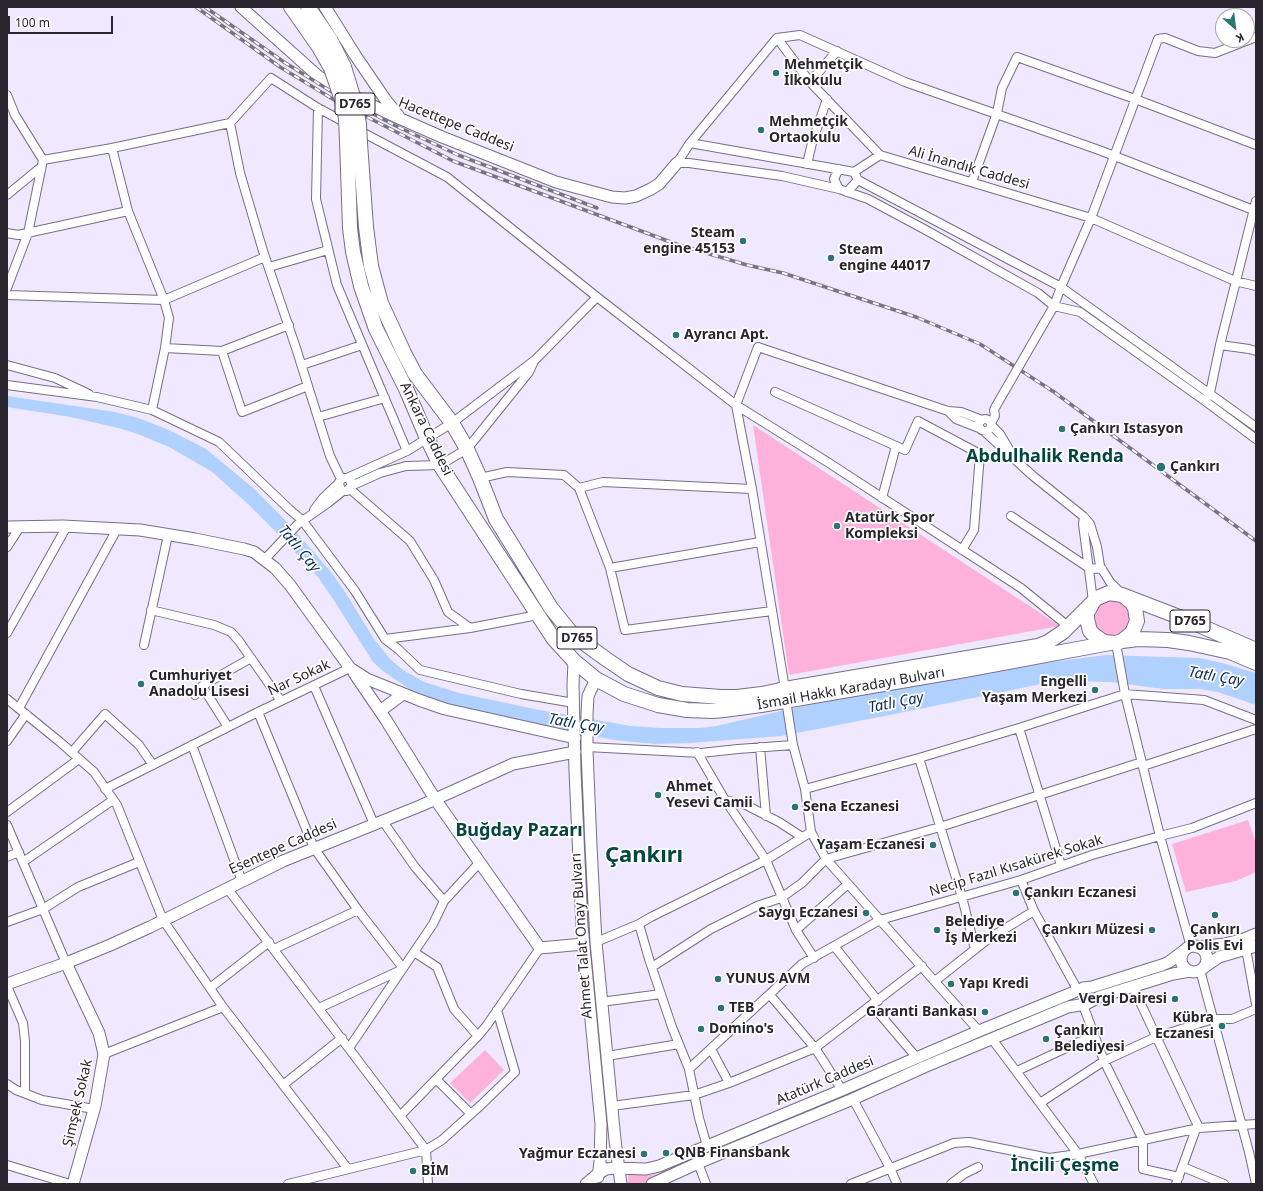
<!DOCTYPE html>
<meta charset="utf-8">
<style>
body{margin:0}
#map{position:relative;width:1263px;height:1191px;overflow:hidden;background:#efe8fe;font-family:"Noto Sans",sans-serif}
canvas{display:block}
.frame{position:absolute;inset:0;border:8px solid #29252f;pointer-events:none}
.north{position:absolute;left:1215px;top:8px;width:40px;height:40px;box-sizing:border-box;background:#fff;border:1px solid #a9a8ac;border-radius:50%;rotate:152deg;font-size:11px;font-weight:700;line-height:16px;text-align:center;color:#29252f}
.north::after{content:'';display:block;margin:auto;width:14px;height:18px;background:#2b7471;clip-path:polygon(50% 0,100% 100%,50% 72%,0 100%)}
.scale{position:absolute;left:8px;top:16px;width:105px;height:18px;box-sizing:border-box;border:2px solid #29252f;border-top:0;padding-left:5px;font-size:12px;line-height:14px;white-space:nowrap;color:#29252f;-webkit-text-stroke:3px #fff;paint-order:stroke}
</style>
<div id="map">
<canvas width="1263" height="1191"></canvas>
<div class="frame"></div>
<div class="north">K</div>
<div class="scale">100 m</div>
</div>
<script>
const c = document.querySelector('canvas').getContext('2d');
c.lineJoin = 'round';
function fillPath(path, color) { c.fillStyle = color; c.fill(path, 'evenodd'); }
const toPath = rows => new Path2D(rows.map(r => 'M' + r).join(''));
function stroke(path, color, width, dash) { c.strokeStyle = color; c.lineWidth = width; c.lineCap = dash ? 'butt' : 'round'; c.setLineDash(dash || []); c.stroke(path); }
function drawText(font, color, halo, rows, align = 'center') {
  c.font = font + ' "Noto Sans",sans-serif'; c.lineWidth = 3.5; c.setLineDash([]); c.textBaseline = 'middle'; c.strokeStyle = halo; c.fillStyle = color; for (const [text, x, y, turn = 0] of rows) {
    c.save(); c.translate(x, y); c.rotate((+turn || 0) * Math.PI / 180); c.textAlign = isNaN(turn) ? turn : align; if (halo) c.strokeText(text, 0, 0); c.fillText(text, 0, 0); c.restore();
  }
}
fillPath(toPath([
 [753,425,1060,626,789,675],
 '1095 618a17 17 0 1 1 34 0a17 17 0 1 1-34 0Z',
 [1248,820,1256,843,1256,872,1236,881,1186,892,1172,844],
 [485,1050,504,1070,470,1103,450,1083],
 [705,1153,706,1154,644,1184,628,1184,628,1175,650,1175,656,1174]
]), '#feb2db');
fillPath(toPath([
 [7,396,115,412,138,418,169,430,206,449,252,487,287,522,311,549,331,572,345,592,374,639,390,659,403,670,424,682,459,693,539,710,631,726,660,728,700,728,716,726,803,706,1029,665,1106,655,1136,656,1200,658,1222,663,1256,673,1256,705,1218,692,1200,689,1163,689,1111,682,1070,681,1051,682,895,714,781,736,690,743,654,744,615,740,569,732,448,705,418,695,383,671,373,662,335,602,318,577,278,534,248,504,211,471,169,447,138,434,118,428,71,417,7,407]
]), '#b0d0fe');
const street = toPath([
 [777,38,810,82,880,155],
 [810,82,837,51],
 [7,95,15,115,43,160],
 [318,108,316,199,337,285,407,451],
 [230,123,240,173,263,251,296,348,330,456,341,479],
 [358,130,447,177,597,297,736,405,829,463,1021,588,1069,627],
 [690,143,777,38,800,35,905,82,1099,150,1256,211],
 [112,148,128,211,164,300,169,318,165,348,152,410],
 [677,163,689,163,782,176,839,189,868,199,924,229,1038,293,1054,306,1080,312,1205,401,1256,439],
 [677,163,690,143,854,172,880,155,1091,218,1235,281,1256,286],
 [807,164,812,143,827,99],
 [839,169,834,179,839,189],
 [854,172,858,180,1061,287,1256,427],
 [972,182,997,113,1002,88,1017,57,1135,99,1256,145],
 [847,192,858,180],
 [7,195,41,167],
 [7,233,18,235,128,211],
 [269,267,328,250],
 [7,288,28,233,43,160,112,148,230,123,271,78,318,108,348,124],
 [7,295,164,300,265,257],
 [1044,323,1054,306,1061,287,1091,218,1158,39,1165,38,1198,51,1215,53,1256,37],
 [289,325,222,351,242,412,308,386],
 [1220,345,1249,349,1256,351],
 [165,348,222,351],
 [7,365,55,378,89,394],
 [302,365,362,345],
 [7,385,97,397,152,410,219,442,289,509,302,520,355,591,385,639,398,649,420,670,521,694,574,703],
 [775,392,905,450,918,421,980,454,974,530,962,550],
 [1207,397,1210,393,1220,345,1256,201],
 [948,411,956,419,979,428],
 [318,417,385,398],
 '979 425a6 6 0 1 1 12 0a6 6 0 1 1-12 0Z',
 [991,423,995,416,994,410,996,406],
 [991,425,1000,434,1010,451],
 [985,432,1033,476,1083,516,1090,524,1097,547,1100,566,1110,582,1122,594],
 [347,478,407,451,452,423,535,360,597,297],
 [480,478,507,472,564,475,579,488,610,568,625,630,772,611],
 [351,486,351,481,347,478,343,478,339,482,340,488,343,491,347,491,351,486,380,473,406,466,440,465,467,449,529,372,534,361],
 [579,488,603,482,752,489],
 [350,489,410,541,434,580,448,612,470,628],
 [882,498,896,446],
 [314,510,323,498,339,483],
 [1011,516,1089,568,1102,569],
 [1084,517,1083,524,1093,601],
 [7,547,20,527],
 [265,559,298,524,328,503,343,491],
 [610,568,760,542],
 [151,610,214,625,231,632,239,641,281,701],
 [7,633,67,526],
 [385,639,470,628,538,615],
 [1116,643,1125,694,1160,836,1191,947],
 [144,645,168,535],
 [202,686,228,727],
 [314,686,374,824],
 [785,689,752,489,736,405,758,347,948,411,961,412,982,420],
 [195,695,202,686,251,658],
 [7,699,60,742,94,772,117,805,163,920,223,1007,348,1169],
 [786,700,793,745,805,789,811,832,826,859,880,920,979,1031],
 [19,708,117,529],
 [258,712,314,848,358,910,403,968],
 [1019,728,1061,865],
 [7,741,26,714],
 [192,745,242,881],
 [587,747,701,753,738,749,793,745],
 [760,747,766,816],
 [72,752,105,714,139,745,153,765],
 [697,752,725,800,766,860,796,930,814,958],
 [919,758,962,897,975,949],
 [1143,766,1256,729],
 [105,789,258,712,350,668],
 [805,789,919,758,1019,728,1125,694,1204,700,1256,720],
 [725,800,746,805,779,822,802,837],
 [7,812,79,759],
 [382,820,415,867,444,901],
 [7,825,66,963],
 [7,857,19,852],
 [23,862,113,800],
 [1021,880,1034,911,1077,989],
 [227,888,426,1150,428,1184],
 [7,922,43,909,78,887,139,862],
 [639,924,649,959,672,1027,689,1069,699,1118,707,1146],
 [796,930,848,884],
 [596,942,639,924,651,917,766,860,811,832],
 [834,946,878,1001],
 [274,949,358,910],
 [1246,949,1256,1004],
 [414,952,437,967,454,1009,478,1036],
 [652,967,711,929,757,906,781,898,802,883,826,859,940,827,1142,762],
 [1200,970,1249,1152,1256,1184],
 [935,981,988,939,1034,911],
 [7,986,23,1023,25,1041,25,1093],
 [1133,987,1199,1128],
 [210,988,269,942],
 [770,995,815,1048,842,1090],
 [601,1002,661,994],
 [872,1005,917,1058],
 [1083,1005,1104,1061,1143,1140,1143,1169,1179,1177],
 [319,1008,401,970],
 [992,1039,1078,1154,1094,1184],
 [349,1048,433,924,444,901,480,862],
 [711,1049,729,1083],
 [104,1054,223,1007],
 [607,1056,679,1044],
 [689,1069,802,964,880,920,1021,880,1092,855,1160,836,1192,828,1256,803],
 [1017,1071,1094,1035],
 [436,1079,471,1114],
 [7,1084,16,1090,42,1100,94,1109],
 [283,1085,342,1038],
 [853,1099,890,1168,897,1184],
 [1040,1103,1104,1061,1156,1037,1213,1019,1232,1019,1256,1009],
 [612,1106,694,1095,729,1083,815,1048,922,966],
 [400,1116,478,1036,487,1025,540,948],
 [698,1163,706,1184],
 [7,1165,70,1184],
 [1183,1167,1224,1184],
 [288,1184,426,1150,442,1140,481,1105,515,1072,497,1010],
 [851,1184,954,1143,969,1142,1049,1158,1078,1154,1199,1128,1256,1124],
 [951,1184,964,1174,978,1167],
 [1176,1184,1196,1129]
]);
const secondary = toPath([
 [241,7,318,76,328,83,369,104,401,119,442,137,556,182,612,197,625,198,636,196,651,189,659,184,677,163],
 [325,7,355,55,385,99,400,118],
 [7,527,63,526,140,530,195,539,244,549,254,552,275,568,290,585,350,668,367,679,419,700,445,709,575,738],
 [574,661,573,685,575,771,582,926,601,1124,600,1162,598,1177],
 [354,673,386,720,435,799,540,948,583,944],
 [596,679,588,696,587,714,587,750,591,846,596,942,615,1140,621,1184],
 [380,711,403,694],
 '1181 959a13 13 0 1 1 26 0a13 13 0 1 1-26 0Z',
 [1197,947,1225,944,1244,939,1256,934],
 [66,963,99,1033,104,1054,95,1106,73,1184],
 [1203,968,1219,957,1256,946],
 [7,984,66,963,108,946,150,927,283,861,420,806,513,764,575,752],
 [1083,988,1092,987,1162,965,1169,962,1185,950],
 [1086,1004,1099,997,1173,974,1190,971],
 [586,1184,599,1173,606,1169,615,1168,646,1169,659,1166,842,1090,979,1031,1074,992],
 [652,1184,698,1163,853,1099,924,1067,1068,1007,1080,1005]
]);
const highway = toPath([
 [291,7,319,47,331,68],
 [308,7,330,39,344,67],
 [347,141,350,228,353,252,361,286,376,329,407,391,427,438,440,465,553,638,574,661,596,679,624,694,658,705,687,710,713,711,724,710,761,705,965,670,1110,643],
 [360,143,366,227,371,266,381,303,404,353,415,374,452,423,467,449,480,478,496,519,551,608,573,635,606,659,628,674,658,688,682,694,721,697,737,697,762,694,785,689,1038,646,1048,642,1063,632,1097,598,1109,593,1122,595,1187,620,1256,650],
 [1092,604,1087,613,1087,619,1090,631,1094,635,1104,642,1116,643,1122,641,1132,633,1137,621,1135,608,1132,603,1124,596],
 [1122,641,1138,639,1168,640,1189,643,1230,652,1256,663]
]);
stroke(street, '#776e86', 10);
stroke(secondary, '#776e86', 13);
stroke(highway, '#776e86', 16);
stroke(street, '#fff', 8);
stroke(secondary, '#fff', 11);
stroke(highway, '#fff', 14);
const rail = toPath([
 [196,7,280,67,336,101,453,161,676,244,747,265,783,273,916,317,980,344,1054,392,1256,541],
 [205,7,284,62,337,95,396,126,458,155,597,208]
]);
stroke(rail, '#797382', 3.5);
stroke(rail, '#fff', 2, [6]);
const streetBridge = toPath([
 [996,406,1044,323]
]);
const highwayBridge = toPath([
 [344,67,355,103,359,124,360,143],
 [331,68,343,103,346,118,347,141]
]);
stroke(streetBridge, '#776e86', 10, []);
stroke(highwayBridge, '#776e86', 16, []);
stroke(streetBridge, '#fff', 8);
stroke(highwayBridge, '#fff', 14);
for (const [x, y, r, color] of [
 [776,73,4,"#2b7471"],
 [761,130,4,"#2b7471"],
 [743,241,4,"#2b7471"],
 [831,258,4,"#2b7471"],
 [676,335,4,"#2b7471"],
 [1062,429,4,"#2b7471"],
 [1161,467,5,"#2b7471"],
 [837,526,4,"#2b7471"],
 [141,684,4,"#2b7471"],
 [1095,690,4,"#2b7471"],
 [658,795,4,"#2b7471"],
 [795,807,4,"#2b7471"],
 [933,845,4,"#2b7471"],
 [1016,893,4,"#2b7471"],
 [866,913,4,"#2b7471"],
 [1215,915,4,"#2b7471"],
 [937,930,4,"#2b7471"],
 [1152,930,4,"#2b7471"],
 [718,979,4,"#2b7471"],
 [951,984,4,"#2b7471"],
 [1175,999,4,"#2b7471"],
 [721,1008,4,"#2b7471"],
 [985,1012,4,"#2b7471"],
 [1222,1026,4,"#2b7471"],
 [701,1029,4,"#2b7471"],
 [1046,1039,4,"#2b7471"],
 [666,1153,4,"#2b7471"],
 [644,1154,4,"#2b7471"],
 [413,1171,4,"#2b7471"]
]) { const dot = new Path2D(); dot.arc(x, y, r, 0, 2 * Math.PI); c.fillStyle = color; c.fill(dot); stroke(dot, '#fff', 1.5); }
for (const [x, y, w] of [
 [355,104,40],
 [1190,621,40],
 [577,638,40]
]) { const box = new Path2D(); box.roundRect(x - w / 2, y - 11, w, 22, 3); c.fillStyle = '#fff'; c.fill(box); stroke(box, '#29252f', 1); }
drawText('bold 13px', '#29252f', null, [
 ["D765",355,104],
 ["D765",1190,621],
 ["D765",577,638]
]);
drawText('bold 14px', '#29252f', '#fff', [
 ["Mehmetçik",784,65],
 ["İlkokulu",784,81],
 ["Mehmetçik",769,122],
 ["Ortaokulu",769,138],
 ["Steam",735,233,"right"],
 ["engine 45153",735,249,"right"],
 ["Steam",839,250],
 ["engine 44017",839,266],
 ["Ayrancı Apt.",684,335],
 ["Çankırı Istasyon",1070,429],
 ["Çankırı",1170,467],
 ["Atatürk Spor",845,518],
 ["Kompleksi",845,534],
 ["Cumhuriyet",149,676],
 ["Anadolu Lisesi",149,692],
 ["Engelli",1087,682,"right"],
 ["Yaşam Merkezi",1087,698,"right"],
 ["Ahmet",666,787],
 ["Yesevi Camii",666,803],
 ["Sena Eczanesi",803,807],
 ["Yaşam Eczanesi",925,845,"right"],
 ["Çankırı Eczanesi",1024,893],
 ["Saygı Eczanesi",858,913,"right"],
 ["Belediye",945,922],
 ["İş Merkezi",945,938],
 ["Çankırı Müzesi",1144,930,"right"],
 ["Çankırı",1215,930,"center"],
 ["Polis Evi",1215,946,"center"],
 ["YUNUS AVM",726,979],
 ["Yapı Kredi",959,984],
 ["Vergi Dairesi",1167,999,"right"],
 ["TEB",729,1008],
 ["Garanti Bankası",977,1012,"right"],
 ["Kübra",1214,1018,"right"],
 ["Eczanesi",1214,1034,"right"],
 ["Domino's",709,1029],
 ["Çankırı",1054,1031],
 ["Belediyesi",1054,1047],
 ["QNB Finansbank",674,1153],
 ["Yağmur Eczanesi",636,1154,"right"],
 ["BİM",421,1171]
], 'left');
drawText('14px', '#29252f', '#fff', [
 ["Hacettepe Caddesi",456,125,22],
 ["Ali İnandık Caddesi",969,168,16],
 ["Ankara Caddesi",426,429,64],
 ["Nar Sokak",299,678,-25],
 ["İsmail Hakkı Karadayı Bulvarı",851,689,-10],
 ["Esentepe Caddesi",283,847,-24],
 ["Necip Fazıl Kısakürek Sokak",1016,866,-17],
 ["Ahmet Talat Onay Bulvarı",582,936,-94],
 ["Atatürk Caddesi",825,1081,-23],
 ["Şimşek Sokak",78,1103,-77]
]);
drawText('italic 15px', '#092b58', '#fff', [
 ["Tatlı Çay",299,549,50],
 ["Tatlı Çay",1216,677,10],
 ["Tatlı Çay",896,703,-11],
 ["Tatlı Çay",576,724,10]
]);
drawText('bold 18px', '#024543', '#fff', [
 ["Abdulhalik Renda",1045,457],
 ["Buğday Pazarı",519,831],
 ["İncili Çeşme",1065,1166]
]);
drawText('bold 22px', '#024543', '#fff', [
 ["Çankırı",644,856]
]);
</script>
